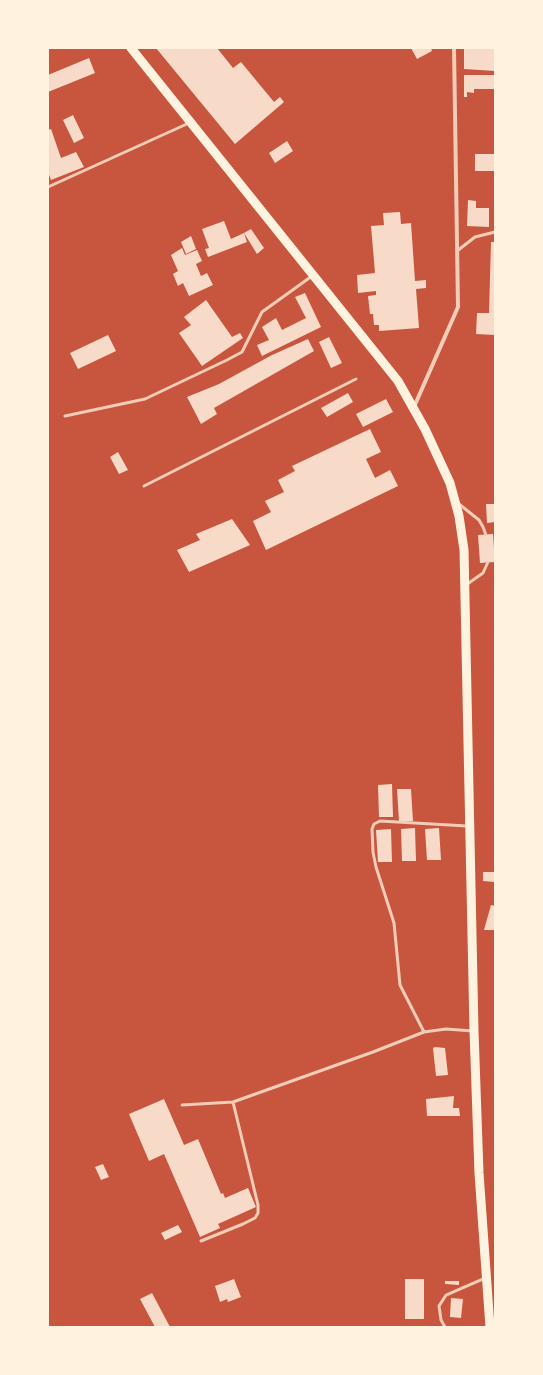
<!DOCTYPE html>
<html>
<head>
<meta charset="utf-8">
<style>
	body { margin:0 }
	#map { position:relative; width:543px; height:1375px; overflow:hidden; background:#c8553d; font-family:Poppins,sans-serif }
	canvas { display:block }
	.frame { position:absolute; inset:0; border:49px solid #fff3e0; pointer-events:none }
</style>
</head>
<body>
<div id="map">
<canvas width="543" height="1375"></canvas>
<div class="frame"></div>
</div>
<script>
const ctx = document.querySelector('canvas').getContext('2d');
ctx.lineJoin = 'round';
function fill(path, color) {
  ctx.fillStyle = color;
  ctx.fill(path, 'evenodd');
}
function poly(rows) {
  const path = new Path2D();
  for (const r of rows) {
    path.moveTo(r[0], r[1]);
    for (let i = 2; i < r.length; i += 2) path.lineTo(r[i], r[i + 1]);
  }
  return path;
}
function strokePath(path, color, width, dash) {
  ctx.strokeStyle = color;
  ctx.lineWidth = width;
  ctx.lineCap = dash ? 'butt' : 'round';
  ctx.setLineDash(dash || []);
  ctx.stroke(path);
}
const building = poly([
	[156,48,217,48,233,68,241,62,274,102,280,97,284,102,235,144],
	[411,48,431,48,432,51,417,59],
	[464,48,495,48,495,71,464,69],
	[89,58,95,73,48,92,48,75],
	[464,75,495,75,495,89,474,89,474,93,467,92,467,97,464,97],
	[73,115,84,138,74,143,63,120],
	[51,129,61,158,76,152,84,167,51,180,48,172,48,130],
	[287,141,293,151,275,163,269,153],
	[475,154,495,154,495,171,475,171],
	[468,200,476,201,476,208,489,208,489,227,467,226],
	[400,212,401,224,411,223,415,281,426,280,426,288,416,289,419,328,379,331,379,325,374,325,373,314,370,314,368,296,376,295,376,291,358,293,357,275,375,273,371,226,384,225,383,213],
	[224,221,231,239,244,233,247,242,208,257,205,249,209,248,202,229],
	[251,229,264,248,257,254,244,233],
	[191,236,196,249,186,254,181,242],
	[491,242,495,242,495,335,476,334,477,313,489,313],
	[182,248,185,255,197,250,202,261,196,264,201,276,207,273,213,285,189,296,183,283,178,286,173,274,178,271,171,255],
	[305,293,321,327,262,356,257,345,269,340,262,327,276,318,282,330,306,318,295,297],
	[206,300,232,337,240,333,243,338,202,366,179,333,191,325,184,317],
	[108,335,116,351,78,369,70,353],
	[329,337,342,363,331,368,319,342],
	[308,339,314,351,214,408,217,414,201,424,187,397,219,384,272,355],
	[348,393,353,402,327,417,321,408],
	[386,399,393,412,363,427,356,414],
	[370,429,381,452,366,459,375,478,390,470,398,486,266,550,253,521,271,512,265,501,284,492,278,480,295,471,292,466],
	[118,452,128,470,119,474,110,457],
	[486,504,495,504,495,522,487,523],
	[232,519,250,545,189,572,177,550,200,540,196,534],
	[493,534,495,562,480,563,478,535],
	[392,784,393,817,379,817,378,785],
	[397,789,411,789,413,821,399,821],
	[415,828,416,861,402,861,401,829],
	[439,828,441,860,427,860,425,829],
	[391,829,392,862,378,862,376,830],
	[483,872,495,872,495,882,483,881],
	[491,905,495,906,495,930,484,930],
	[435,1047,445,1048,448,1075,436,1076,433,1048],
	[454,1096,453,1108,459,1108,460,1116,427,1116,426,1099],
	[164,1099,184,1145,198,1139,221,1194,223,1193,225,1198,248,1188,256,1207,218,1224,220,1228,200,1237,164,1154,149,1161,129,1114],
	[103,1164,109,1177,101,1180,95,1167],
	[178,1225,182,1232,165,1240,161,1233],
	[234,1279,241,1297,228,1302,227,1299,220,1302,215,1286],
	[405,1279,424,1279,424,1319,405,1319],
	[445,1281,459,1281,459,1285,445,1284],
	[152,1293,170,1327,155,1327,140,1299],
	[451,1298,463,1299,461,1318,450,1317]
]);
const service = poly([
	[48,187,189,123],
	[457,251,475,237,495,232],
	[65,416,145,399,227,360,242,352,262,312,312,276],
	[144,486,356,379],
	[459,504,479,520,483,527,486,535],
	[466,585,483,573,488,562],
	[424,1032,400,985,394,923,376,867,373,852,372,829,374,824,380,821,467,826],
	[182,1105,233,1102],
	[201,1241,243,1224,255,1218,258,1213,258,1205,233,1102,373,1052,424,1032,446,1029,473,1031],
	[445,1327,441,1320,439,1306,446,1295,485,1278]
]);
const minor = poly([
	[414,407,458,307,454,48]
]);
const primary = poly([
	[131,48,398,381,425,429,450,483,459,516,464,550,474,1031,479,1173,490,1327]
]);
fill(building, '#f7dbc8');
strokePath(service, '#f1ccb7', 3);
strokePath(minor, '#f1ccb7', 4);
strokePath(primary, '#fff3e0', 9);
</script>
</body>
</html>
